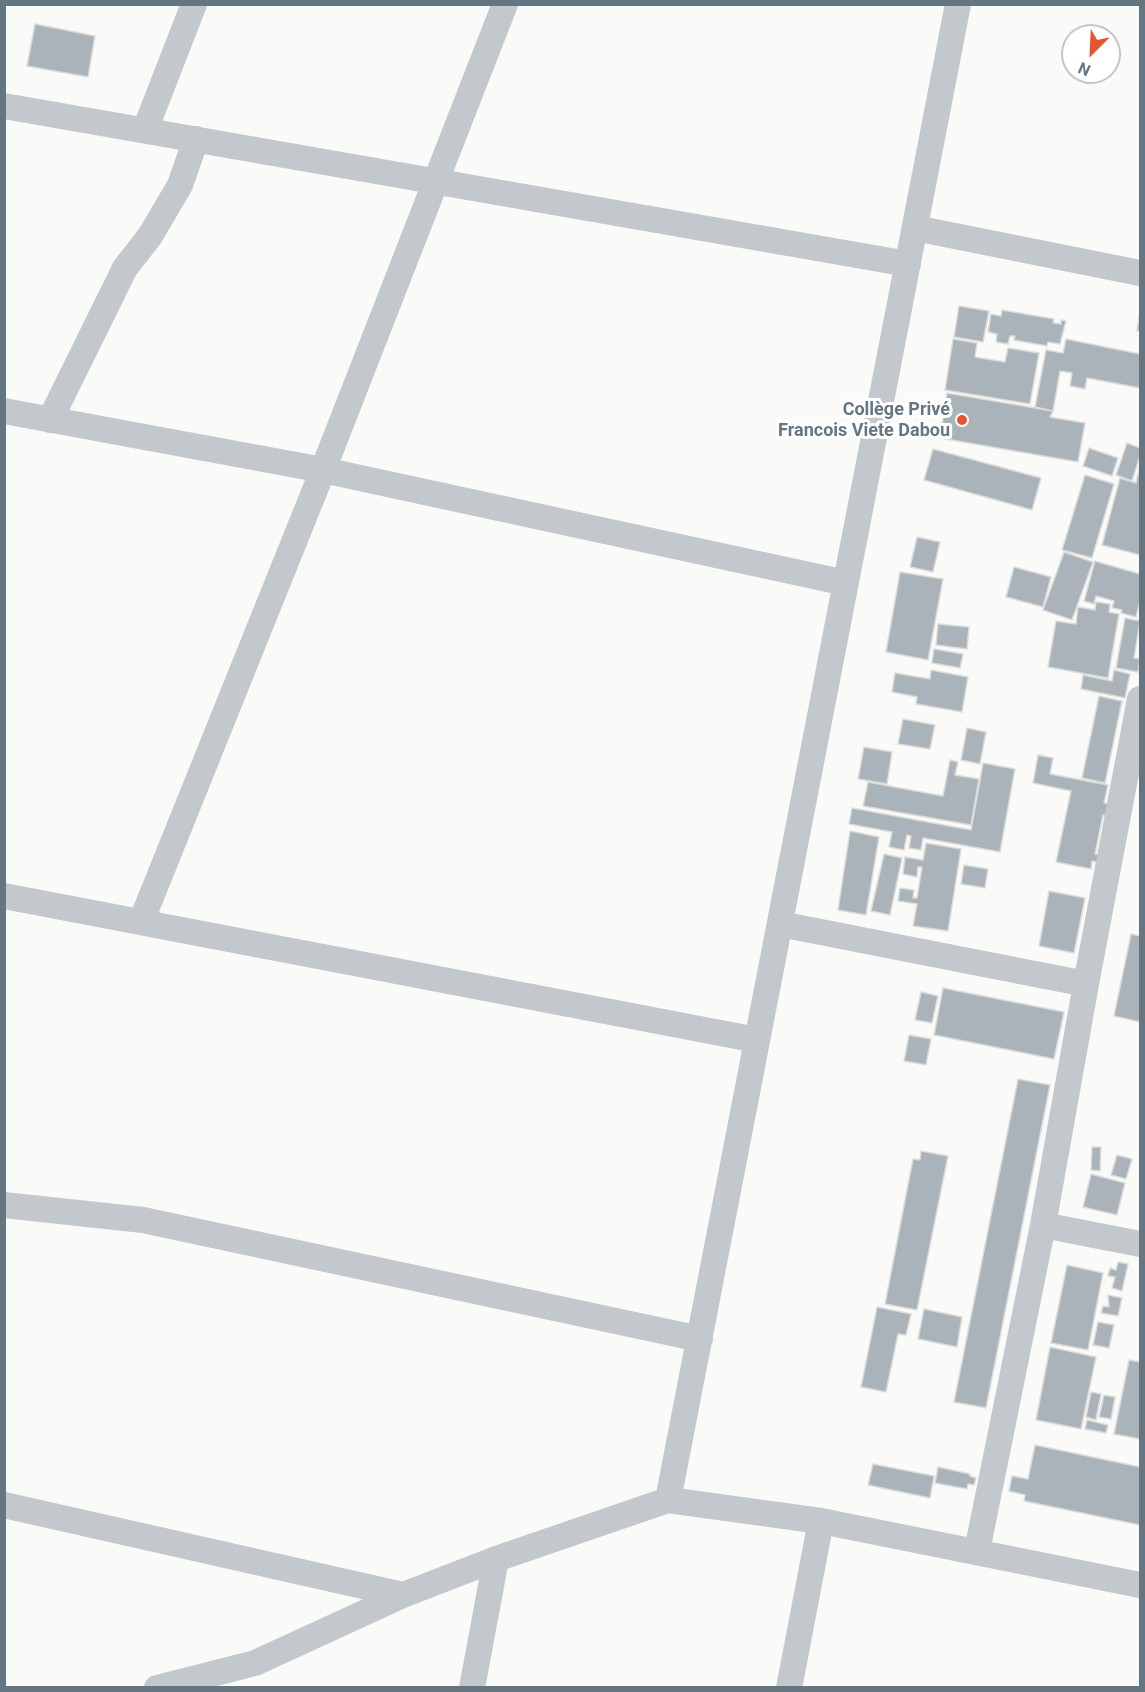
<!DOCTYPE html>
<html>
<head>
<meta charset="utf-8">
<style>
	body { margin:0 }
	#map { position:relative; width:1145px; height:1692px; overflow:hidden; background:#fafaf8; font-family:Roboto,sans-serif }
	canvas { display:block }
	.frame { position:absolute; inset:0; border:6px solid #657683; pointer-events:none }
	.north { position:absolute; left:1061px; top:24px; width:60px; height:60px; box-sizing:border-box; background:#fff; border:2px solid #c1c8cd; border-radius:50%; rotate:204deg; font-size:16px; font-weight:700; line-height:24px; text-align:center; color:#657683 }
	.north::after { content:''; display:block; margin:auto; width:21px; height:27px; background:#e4572e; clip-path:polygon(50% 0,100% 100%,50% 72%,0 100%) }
</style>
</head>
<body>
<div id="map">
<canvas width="1145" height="1692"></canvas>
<div class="frame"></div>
<div class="north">N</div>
</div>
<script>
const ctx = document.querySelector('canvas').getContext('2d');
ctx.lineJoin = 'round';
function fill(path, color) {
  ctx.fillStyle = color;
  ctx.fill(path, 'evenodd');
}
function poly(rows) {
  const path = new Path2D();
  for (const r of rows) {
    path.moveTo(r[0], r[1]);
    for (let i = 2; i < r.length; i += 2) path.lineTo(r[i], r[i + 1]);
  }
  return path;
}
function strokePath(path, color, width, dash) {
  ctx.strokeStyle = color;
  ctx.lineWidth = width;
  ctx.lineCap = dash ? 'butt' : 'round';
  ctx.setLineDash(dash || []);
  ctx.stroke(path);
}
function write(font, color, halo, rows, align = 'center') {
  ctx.font = font + ' Roboto,sans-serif';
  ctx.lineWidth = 6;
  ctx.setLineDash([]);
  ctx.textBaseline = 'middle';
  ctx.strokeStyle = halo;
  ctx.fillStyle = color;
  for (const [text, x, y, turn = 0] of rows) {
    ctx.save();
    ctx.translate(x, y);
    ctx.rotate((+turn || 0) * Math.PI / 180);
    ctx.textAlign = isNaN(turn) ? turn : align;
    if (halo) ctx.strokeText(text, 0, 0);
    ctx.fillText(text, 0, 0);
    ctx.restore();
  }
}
const building = poly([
	[35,24,95,36,88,77,27,66,35,24],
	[959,306,989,311,983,342,954,337,959,306],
	[1002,310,1054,319,1053,323,1061,324,1061,320,1066,321,1060,344,1048,342,1047,346,1014,340,1015,336,1010,336,1008,344,996,342,997,334,988,332,991,314,1001,316,1002,310],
	[1140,310,1140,331,1137,331,1140,310],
	[953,339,977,343,975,357,1005,362,1008,348,1039,353,1030,404,945,390,953,339],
	[1066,339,1140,354,1140,388,1087,378,1085,389,1070,386,1072,373,1060,371,1053,411,1035,407,1046,350,1063,353,1066,339],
	[947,393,1053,411,1050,417,1085,423,1078,462,940,438,947,393],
	[1127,443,1140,448,1140,456,1132,481,1116,475,1127,443],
	[1089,448,1118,458,1112,476,1083,466,1089,448],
	[933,449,1041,478,1032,510,924,480,933,449],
	[1140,465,1140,555,1102,545,1120,478,1136,483,1140,465],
	[1085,475,1114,484,1092,558,1062,550,1085,475],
	[917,537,940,542,933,572,910,567,917,537],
	[1064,552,1093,562,1072,620,1043,610,1064,552],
	[1095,561,1140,574,1140,601,1136,617,1121,613,1122,610,1112,608,1114,601,1096,596,1094,604,1084,601,1095,561],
	[1014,567,1051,577,1043,607,1006,597,1014,567],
	[900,572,943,579,928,660,886,652,900,572],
	[1096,602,1110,604,1109,612,1119,614,1108,678,1048,667,1056,621,1076,624,1078,607,1095,610,1096,602],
	[1125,618,1140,621,1134,658,1140,659,1138,672,1116,668,1125,618],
	[938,624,969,627,967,649,936,645,938,624],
	[934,649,963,654,960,668,932,663,934,649],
	[931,670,968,677,962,712,916,704,917,697,892,692,895,673,930,679,931,670],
	[1114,670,1130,674,1125,698,1081,689,1083,675,1112,681,1114,670],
	[1099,696,1122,701,1105,783,1082,778,1099,696],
	[903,719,935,725,930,749,898,744,903,719],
	[967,728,986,732,980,764,961,760,967,728],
	[864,747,892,752,887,784,858,779,864,747],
	[1038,755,1053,758,1050,774,1108,785,1104,803,1113,805,1111,817,1103,815,1095,854,1103,855,1101,863,1092,861,1091,869,1056,862,1071,791,1033,783,1038,755],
	[950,760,958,762,955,775,979,779,971,825,863,806,868,782,943,796,950,760],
	[983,763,1015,769,1000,852,923,838,921,850,909,848,911,836,907,835,904,850,889,847,892,832,849,824,852,808,971,830,983,763],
	[850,831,879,837,866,915,838,910,850,831],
	[926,843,961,849,948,931,913,926,917,904,898,901,900,888,914,890,913,898,917,898,922,867,918,867,917,877,903,874,905,857,923,860,926,843],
	[884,854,902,858,890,915,871,911,884,854],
	[964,865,988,869,985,888,961,884,964,865],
	[1049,891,1085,898,1074,953,1039,946,1049,891],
	[1131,934,1140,936,1140,1022,1114,1016,1131,934],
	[943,988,1064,1012,1054,1059,934,1035,943,988],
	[921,992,938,996,932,1023,915,1020,921,992],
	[909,1035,931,1039,926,1065,904,1061,909,1035],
	[1018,1079,1050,1085,986,1408,954,1402,1018,1079],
	[1092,1147,1101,1147,1100,1171,1091,1170,1092,1147],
	[921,1151,948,1156,917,1310,885,1304,913,1159,920,1160,921,1151],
	[1117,1155,1132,1159,1126,1179,1111,1175,1117,1155],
	[1091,1174,1125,1183,1117,1215,1083,1207,1091,1174],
	[1118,1262,1128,1264,1122,1291,1112,1288,1115,1277,1108,1276,1110,1268,1116,1270,1118,1262],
	[1067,1265,1103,1273,1088,1350,1051,1343,1067,1265],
	[1108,1295,1122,1298,1118,1316,1101,1313,1103,1306,1109,1307,1108,1295],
	[877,1307,911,1314,906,1335,898,1334,886,1392,861,1387,877,1307],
	[924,1309,962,1317,957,1347,918,1339,924,1309],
	[1098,1322,1114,1325,1109,1348,1093,1345,1098,1322],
	[1050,1347,1096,1357,1081,1429,1036,1420,1050,1347],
	[1129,1360,1140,1362,1140,1439,1114,1434,1129,1360],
	[1091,1392,1101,1394,1096,1420,1086,1417,1091,1392],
	[1104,1395,1115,1397,1111,1419,1099,1417,1104,1395],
	[1087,1420,1108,1425,1106,1433,1085,1429,1087,1420],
	[1035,1445,1140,1467,1140,1525,1024,1501,1025,1495,1009,1491,1012,1476,1028,1479,1035,1445],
	[873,1464,934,1476,930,1498,868,1485,873,1464],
	[938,1467,970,1474,970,1476,976,1478,974,1485,968,1484,967,1489,935,1483,938,1467]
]);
const street = poly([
	[4,106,908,264],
	[145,130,194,4],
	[915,228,1140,273],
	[4,411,323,470,846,583],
	[50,420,125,268,150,236,180,185,196,139],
	[4,896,757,1040],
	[141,922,323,470,505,4],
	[780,924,1086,984],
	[4,1205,143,1220,700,1339],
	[1043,1225,1140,1244],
	[668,1500,958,4],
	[4,1505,403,1595],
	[977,1551,1043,1225,1086,984,1140,699],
	[157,1688,255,1663,403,1595,496,1559,668,1500,821,1521,1140,1585],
	[472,1688,496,1559],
	[789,1688,821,1521]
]);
const markers = [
	[962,420,6,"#e4572e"]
];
const poiNames = [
	["Collège Privé",950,410],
	["Francois Viete Dabou",950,431]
];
fill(building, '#aab3b9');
strokePath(building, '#dcdcda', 1.5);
strokePath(street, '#c3c8cc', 26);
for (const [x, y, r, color] of markers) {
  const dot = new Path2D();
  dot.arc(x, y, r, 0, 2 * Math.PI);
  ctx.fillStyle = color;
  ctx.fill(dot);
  strokePath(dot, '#fff', 2);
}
write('bold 18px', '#657683', '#fff', poiNames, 'right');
</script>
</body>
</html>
